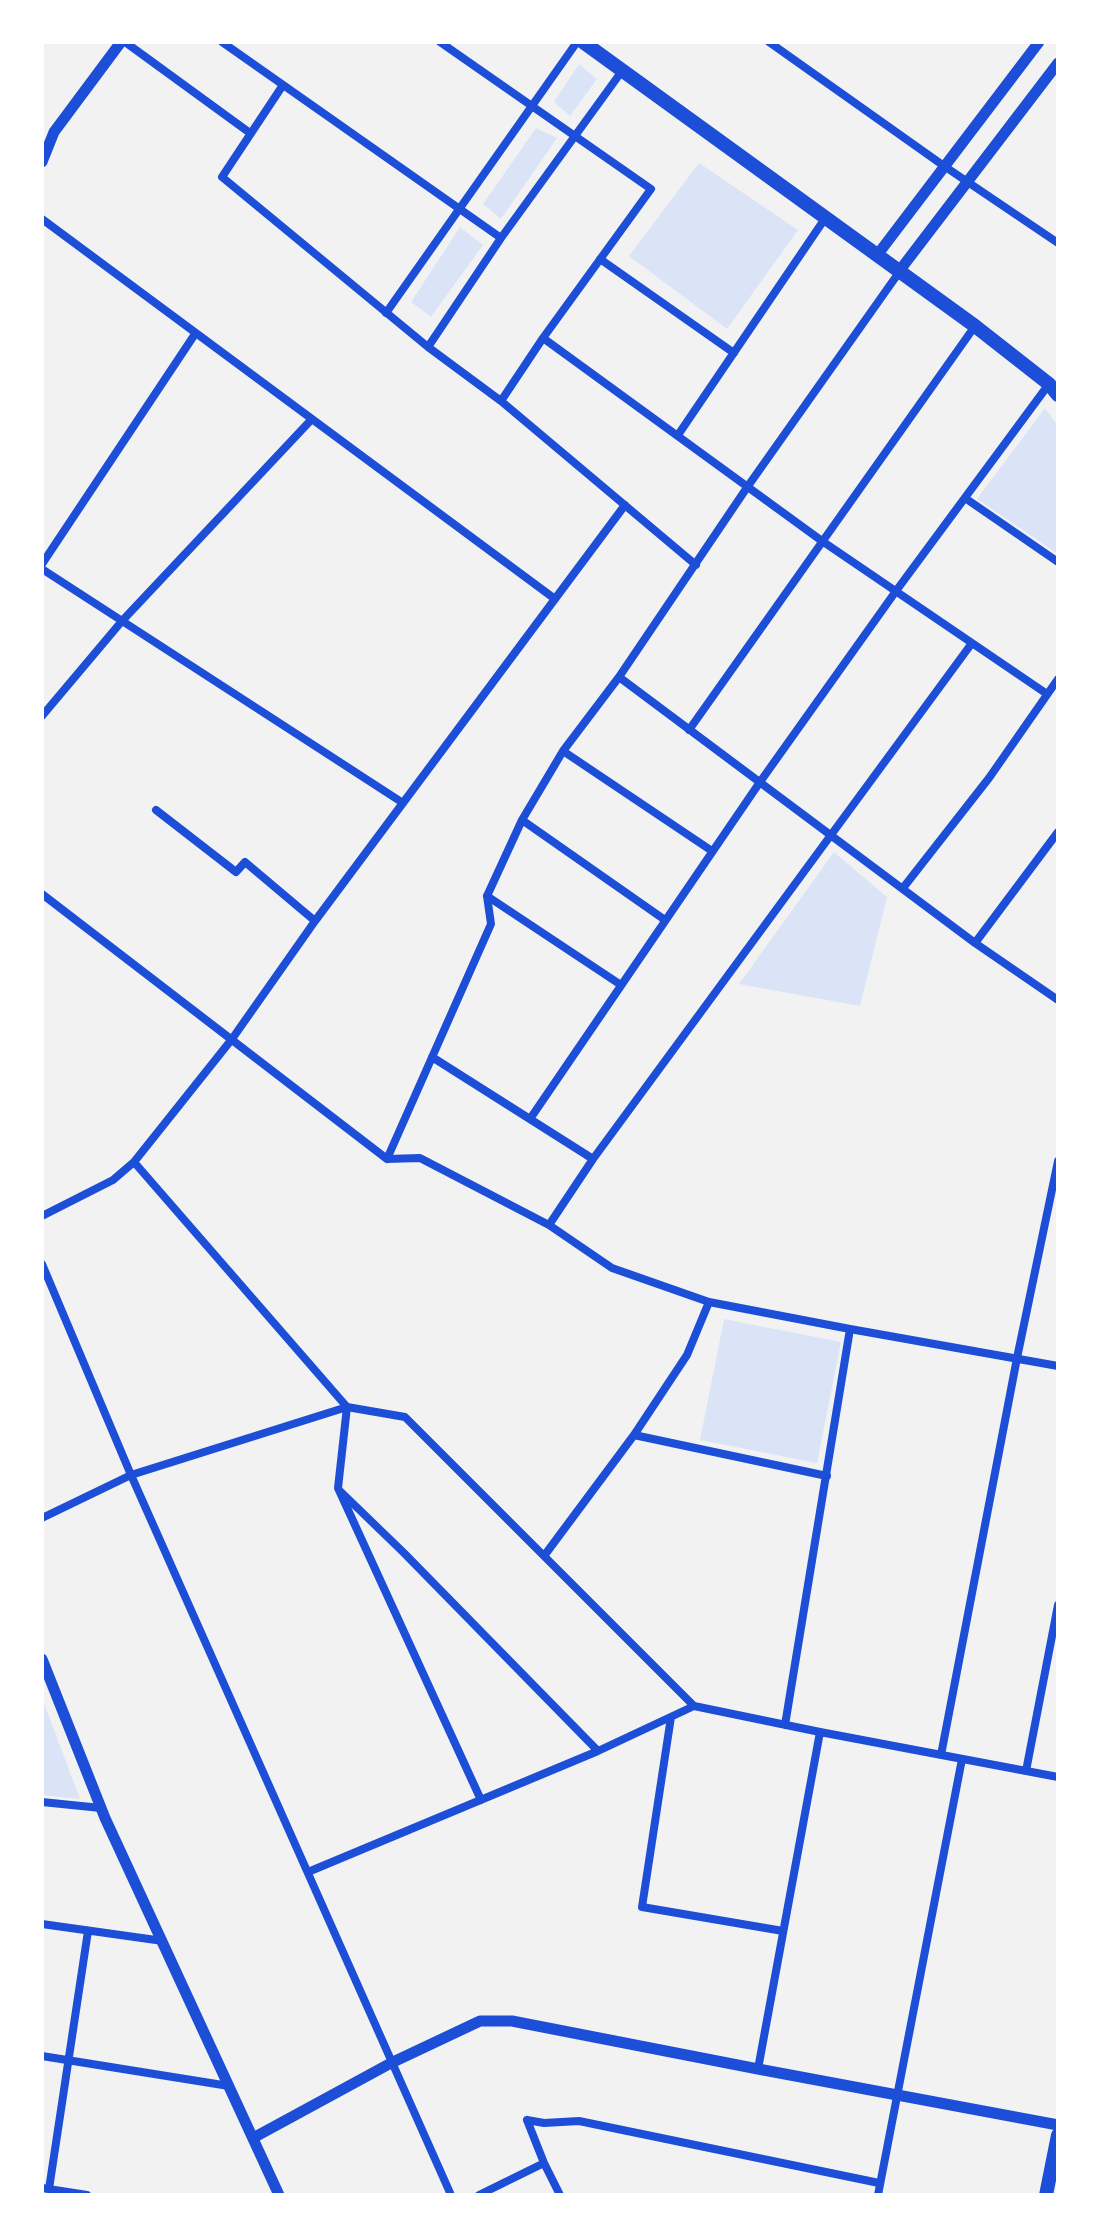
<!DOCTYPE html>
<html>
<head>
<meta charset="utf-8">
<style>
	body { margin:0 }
	#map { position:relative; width:1100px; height:2237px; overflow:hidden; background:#f2f2f2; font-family:"PT Sans",sans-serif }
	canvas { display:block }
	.frame { position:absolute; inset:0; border:44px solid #fff; pointer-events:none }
</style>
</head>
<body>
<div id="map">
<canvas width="1100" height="2237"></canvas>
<div class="frame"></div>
</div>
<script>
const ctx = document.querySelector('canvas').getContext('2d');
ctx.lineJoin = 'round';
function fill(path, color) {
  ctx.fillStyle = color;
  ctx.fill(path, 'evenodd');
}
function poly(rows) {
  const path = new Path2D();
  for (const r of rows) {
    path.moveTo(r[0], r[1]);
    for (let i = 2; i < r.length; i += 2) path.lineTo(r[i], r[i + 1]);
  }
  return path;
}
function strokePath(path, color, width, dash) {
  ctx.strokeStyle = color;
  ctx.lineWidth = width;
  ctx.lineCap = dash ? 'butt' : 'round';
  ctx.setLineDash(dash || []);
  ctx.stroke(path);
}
const green = poly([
	[579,64,597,79,570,116,554,102],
	[536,128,557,138,501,219,483,204],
	[699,163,798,230,727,329,629,256],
	[460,227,483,245,431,317,411,302],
	[1045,408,1058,426,1058,554,977,499],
	[834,852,887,897,860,1006,739,984],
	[724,1319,841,1342,817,1463,700,1440],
	[42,1698,80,1799,42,1795]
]);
const minor = poly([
	[125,42,250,133],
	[222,42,501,238],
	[440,42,651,189,543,338,501,401],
	[769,42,944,166,1058,243],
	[283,85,222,177,428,347,501,401,696,565],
	[42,219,555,599],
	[600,259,734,353],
	[386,313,577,42],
	[543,338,822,541,1047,694],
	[428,347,501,238,622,71],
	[678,435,826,217],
	[965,498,1058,562],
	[42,564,195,334],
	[42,569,403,803],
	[619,677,975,943,1058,1000],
	[42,716,122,621,311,420],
	[689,730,975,326],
	[563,751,712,851],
	[156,810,236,872,245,862,315,921],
	[522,820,665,920],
	[903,888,989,778,1058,679],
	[42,894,387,1159,420,1158,549,1225,612,1268,709,1302,850,1329,1058,1366],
	[487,896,522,820,563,751,619,677,748,486,900,271],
	[487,896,621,985],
	[975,943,1058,832],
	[432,1057,593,1159],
	[530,1119,760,782,896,591,1049,384],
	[387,1159,491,924,487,896],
	[134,1162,347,1407,338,1488,481,1800],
	[42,1216,113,1180,134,1162,232,1039,315,921,625,505],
	[549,1225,593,1159,972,643],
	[42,1264,131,1475,451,2195],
	[634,1435,827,1476],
	[341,1492,404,1553,598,1751],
	[42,1518,131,1475,347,1407,405,1417,694,1706,820,1732,1058,1777],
	[544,1556,634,1435,687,1355,709,1302],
	[671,1717,642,1907,783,1931],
	[785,1725,850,1329],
	[941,1755,1017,1358,1058,1161],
	[1026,1771,1058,1605],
	[42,1802,101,1808],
	[308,1872,598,1751,694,1706],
	[42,1924,163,1941],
	[42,2056,229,2086],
	[758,2069,820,1732],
	[527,2120,544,2123,579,2121,879,2183],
	[527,2120,544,2163,560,2195],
	[42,2188,87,2195],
	[49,2189,88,1931],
	[479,2195,544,2163],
	[878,2195,962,1759]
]);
const tertiary = poly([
	[42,162,54,132,121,42],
	[878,254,1039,42],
	[900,270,1058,63],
	[42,1659,105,1818,279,2195],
	[253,2138,391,2063,480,2021,512,2021,758,2069,1058,2125]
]);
const secondary = poly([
	[583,42,975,326,1049,384,1058,395],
	[1046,2195,1058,2135]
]);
fill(green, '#dbe4f7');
strokePath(minor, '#1d4ed8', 8);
strokePath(tertiary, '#1d4ed8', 11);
strokePath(secondary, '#1d4ed8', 14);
</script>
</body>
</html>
